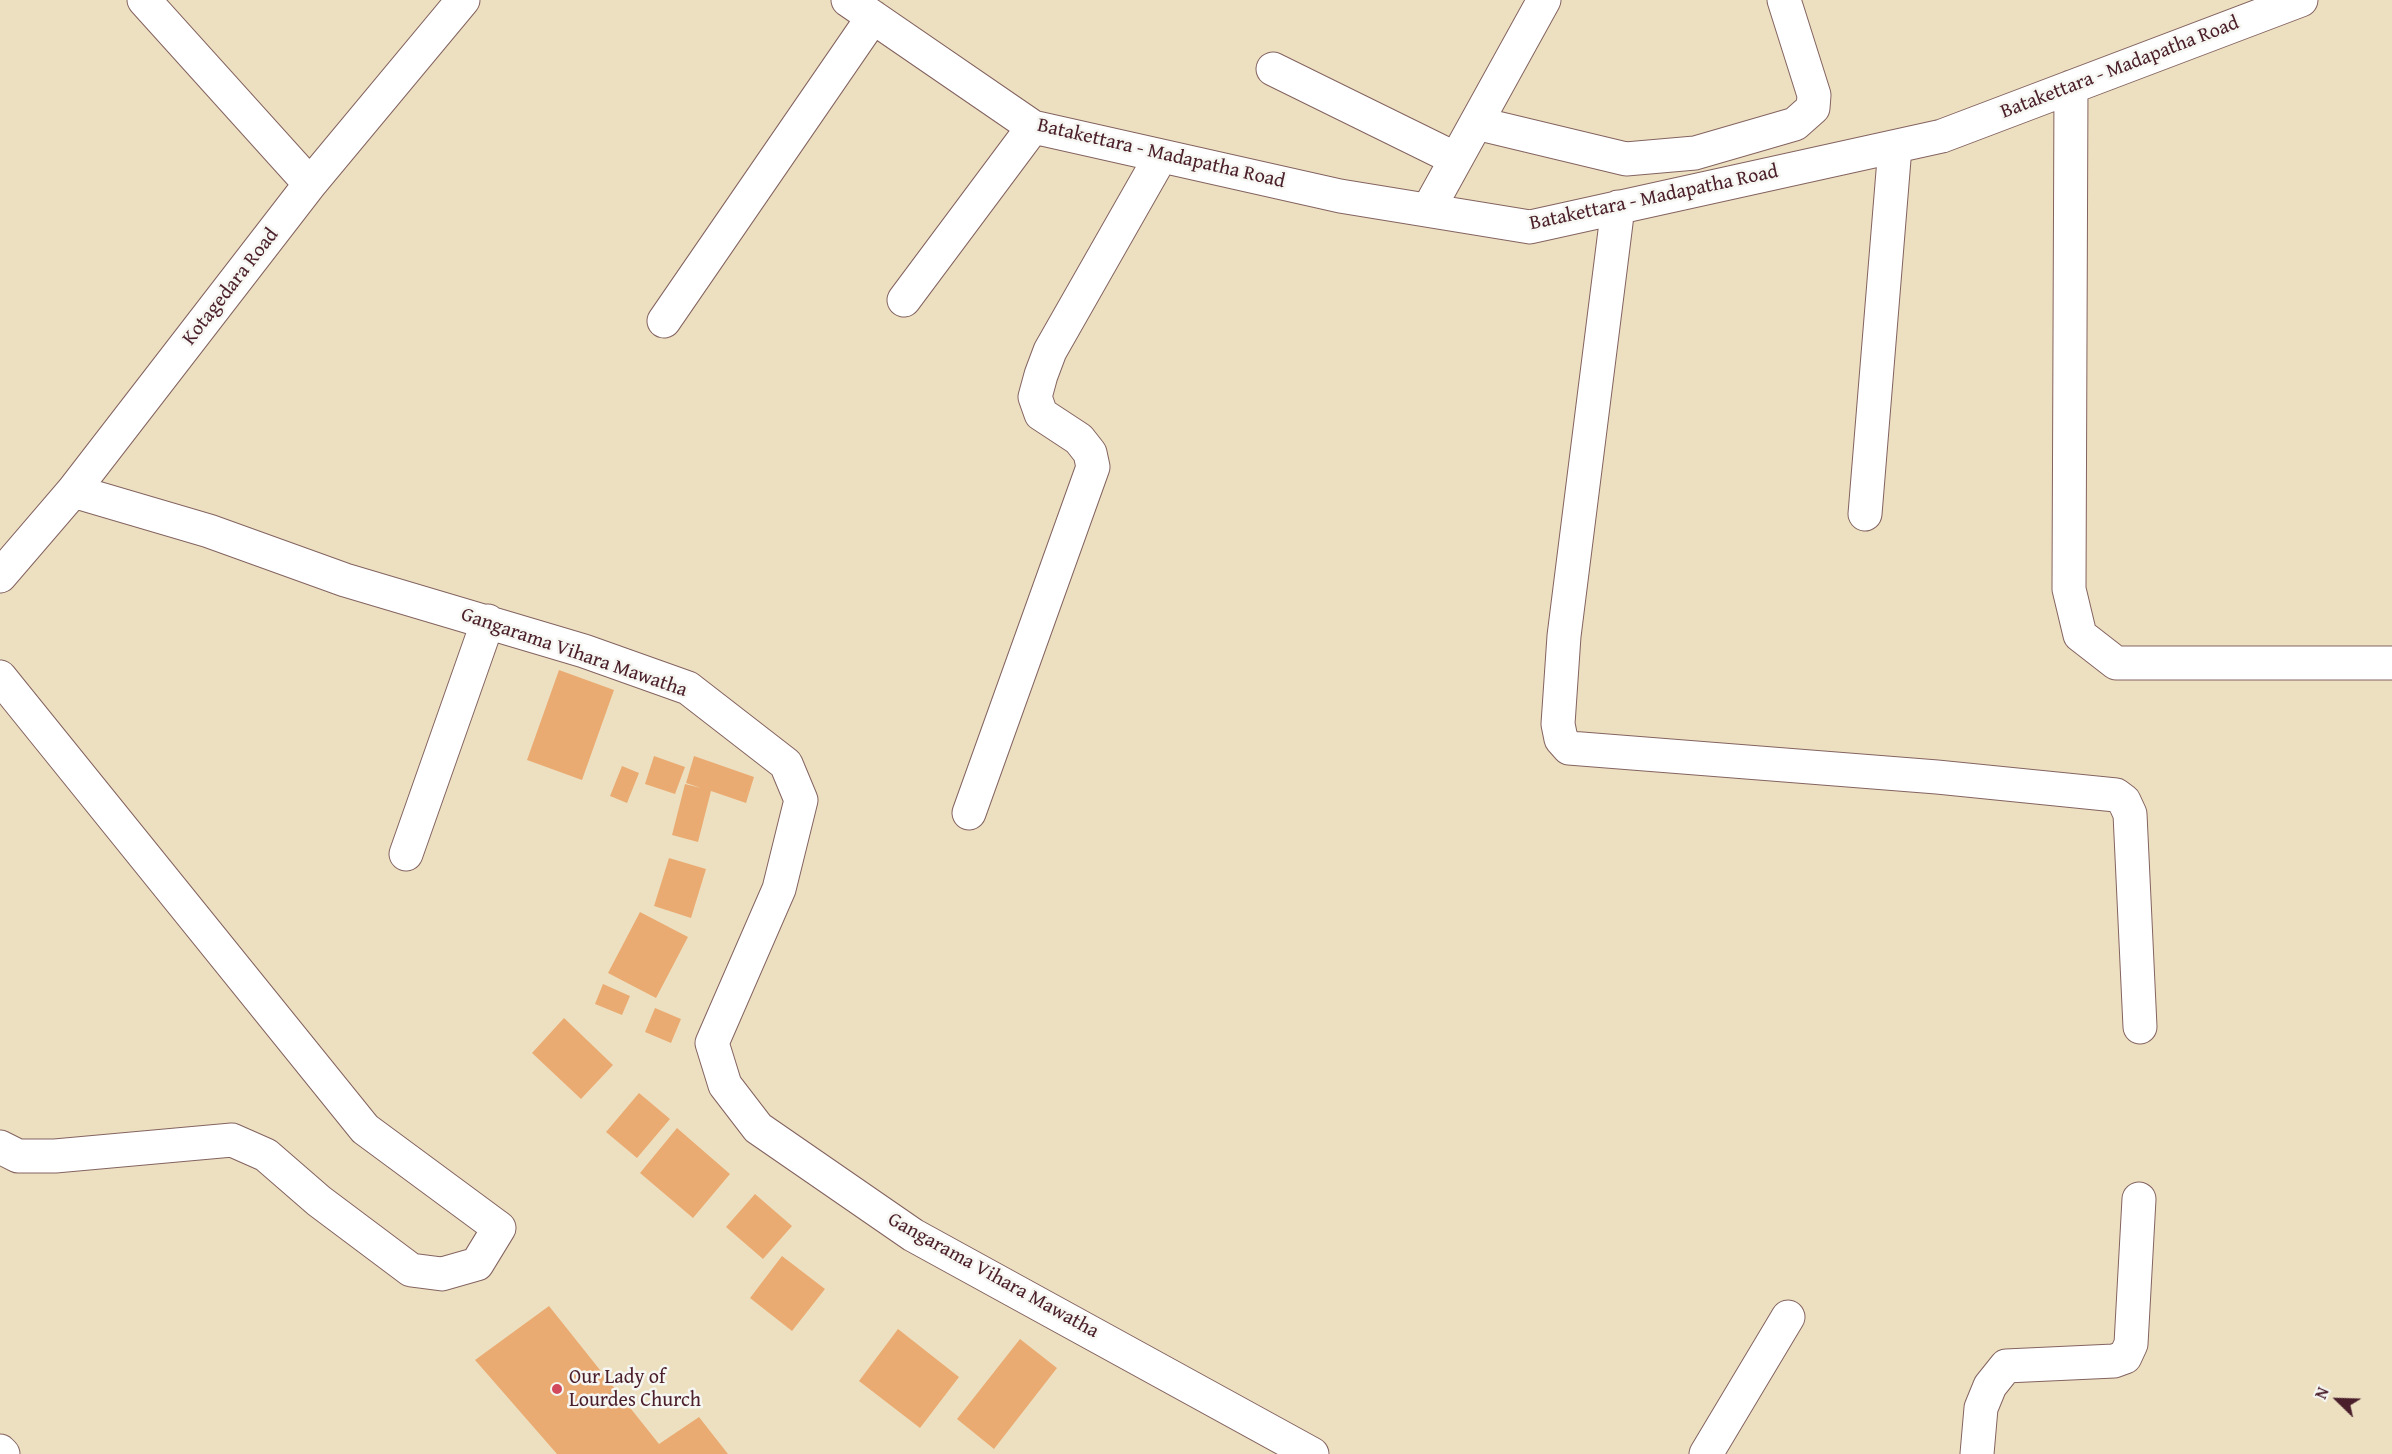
<!DOCTYPE html>
<html>
<head>
<meta charset="utf-8">
<style>
	body { margin:0 }
	#map { position:relative; width:2392px; height:1454px; overflow:hidden; background:#ede0c1; font-family:"Gentium Book Plus",serif }
	canvas { display:block }
	.north { position:absolute; left:2308px; top:1370px; width:60px; height:60px; -webkit-text-stroke:4px #f6f6f2; paint-order:stroke; rotate:293deg; font-size:16px; font-weight:700; line-height:24px; text-align:center; color:#4a1f2b }
	.north::after { content:''; display:block; margin:auto; width:21px; height:27px; background:#4a1f2b; clip-path:polygon(50% 0,100% 100%,50% 72%,0 100%) }
</style>
</head>
<body>
<div id="map">
<canvas width="2392" height="1454"></canvas>
<div class="north">N</div>
</div>
<script>
const ctx = document.querySelector('canvas').getContext('2d');
ctx.lineJoin = 'round';
function fill(path, color) {
  ctx.fillStyle = color;
  ctx.fill(path, 'evenodd');
}
function poly(rows) {
  const path = new Path2D();
  for (const r of rows) {
    path.moveTo(r[0], r[1]);
    for (let i = 2; i < r.length; i += 2) path.lineTo(r[i], r[i + 1]);
  }
  return path;
}
function strokePath(path, color, width, dash) {
  ctx.strokeStyle = color;
  ctx.lineWidth = width;
  ctx.lineCap = dash ? 'butt' : 'round';
  ctx.setLineDash(dash || []);
  ctx.stroke(path);
}
function write(font, color, halo, rows, align = 'center') {
  ctx.font = font + ' "Gentium Book Plus",serif';
  ctx.lineWidth = 5;
  ctx.setLineDash([]);
  ctx.textBaseline = 'middle';
  ctx.strokeStyle = halo;
  ctx.fillStyle = color;
  for (const [text, x, y, turn = 0] of rows) {
    ctx.save();
    ctx.translate(x, y);
    ctx.rotate((+turn || 0) * Math.PI / 180);
    ctx.textAlign = isNaN(turn) ? turn : align;
    if (halo) ctx.strokeText(text, 0, 0);
    ctx.fillText(text, 0, 0);
    ctx.restore();
  }
}
const building = poly([
	[559,670,614,690,582,780,527,760],
	[654,756,685,767,675,794,645,784],
	[694,756,754,777,746,803,711,791,698,842,672,835,685,784,701,788,686,783],
	[622,766,639,773,627,803,610,796],
	[669,858,706,869,691,918,654,906],
	[640,912,688,937,656,998,608,973],
	[603,984,630,996,622,1015,595,1004],
	[655,1008,681,1019,671,1043,645,1032],
	[564,1018,613,1065,581,1099,532,1053],
	[639,1093,670,1119,637,1158,606,1132],
	[677,1128,730,1174,693,1218,640,1173],
	[755,1194,792,1226,763,1259,726,1227],
	[782,1256,825,1289,792,1331,750,1298],
	[549,1306,659,1444,699,1417,728,1454,557,1454,475,1360],
	[898,1329,959,1377,920,1428,859,1381],
	[1020,1339,1057,1368,994,1449,957,1419]
]);
const minor = poly([
	[144,0,310,184],
	[848,0,1033,127,1340,196,1530,227,1942,136,2301,0],
	[1273,69,1456,159],
	[2071,87,2069,589,2080,635,2116,663,2392,663],
	[1476,123,1626,159,1695,153,1795,124,1813,108,1814,95,1784,0],
	[1618,207,1564,636,1558,724,1561,739,1569,748,1937,777,2116,795,2124,801,2130,814,2140,1027],
	[1428,210,1544,0],
	[904,300,1033,127],
	[664,321,873,17],
	[73,491,209,531,345,580,584,651,688,688,786,764,801,800,779,889,712,1043,725,1085,758,1128,913,1235,1312,1454],
	[1865,514,1895,147],
	[0,576,73,491,310,184,463,0],
	[0,677,365,1129,499,1228,477,1264,442,1274,411,1270,319,1201,266,1155,232,1140,55,1156,18,1156,0,1147],
	[969,813,1093,467,1090,453,1079,439,1041,414,1035,397,1041,375,1050,351,1161,156],
	[406,854,488,621],
	[0,1451,3,1454],
	[1706,1454,1788,1317],
	[1977,1454,1981,1408,1990,1386,2006,1366,2114,1361,2125,1357,2131,1344,2139,1199]
]);
const markers = [
	[557,1389,6,"#d1495b"]
];
const streetNames = [
	["Batakettara - Madapatha Road",2120,68,-21],
	["Batakettara - Madapatha Road",1161,154,13],
	["Batakettara - Madapatha Road",1654,198,-12],
	["Kotagedara Road",231,287,-52],
	["Gangarama Vihara Mawatha",574,653,19],
	["Gangarama Vihara Mawatha",993,1276,29]
];
const poiNames = [
	["Our Lady of",569,1378],
	["Lourdes Church",569,1401]
];
fill(building, '#eaab72');
strokePath(minor, '#836360', 35);
strokePath(minor, '#fff', 33);
for (const [x, y, r, color] of markers) {
  const dot = new Path2D();
  dot.arc(x, y, r, 0, 2 * Math.PI);
  ctx.fillStyle = color;
  ctx.fill(dot);
  strokePath(dot, '#f6f6f2', 2);
}
write('20px', '#4a1f2b', '#f6f6f2', streetNames);
write('20px', '#4a1f2b', '#f6f6f2', poiNames, 'left');
</script>
</body>
</html>
